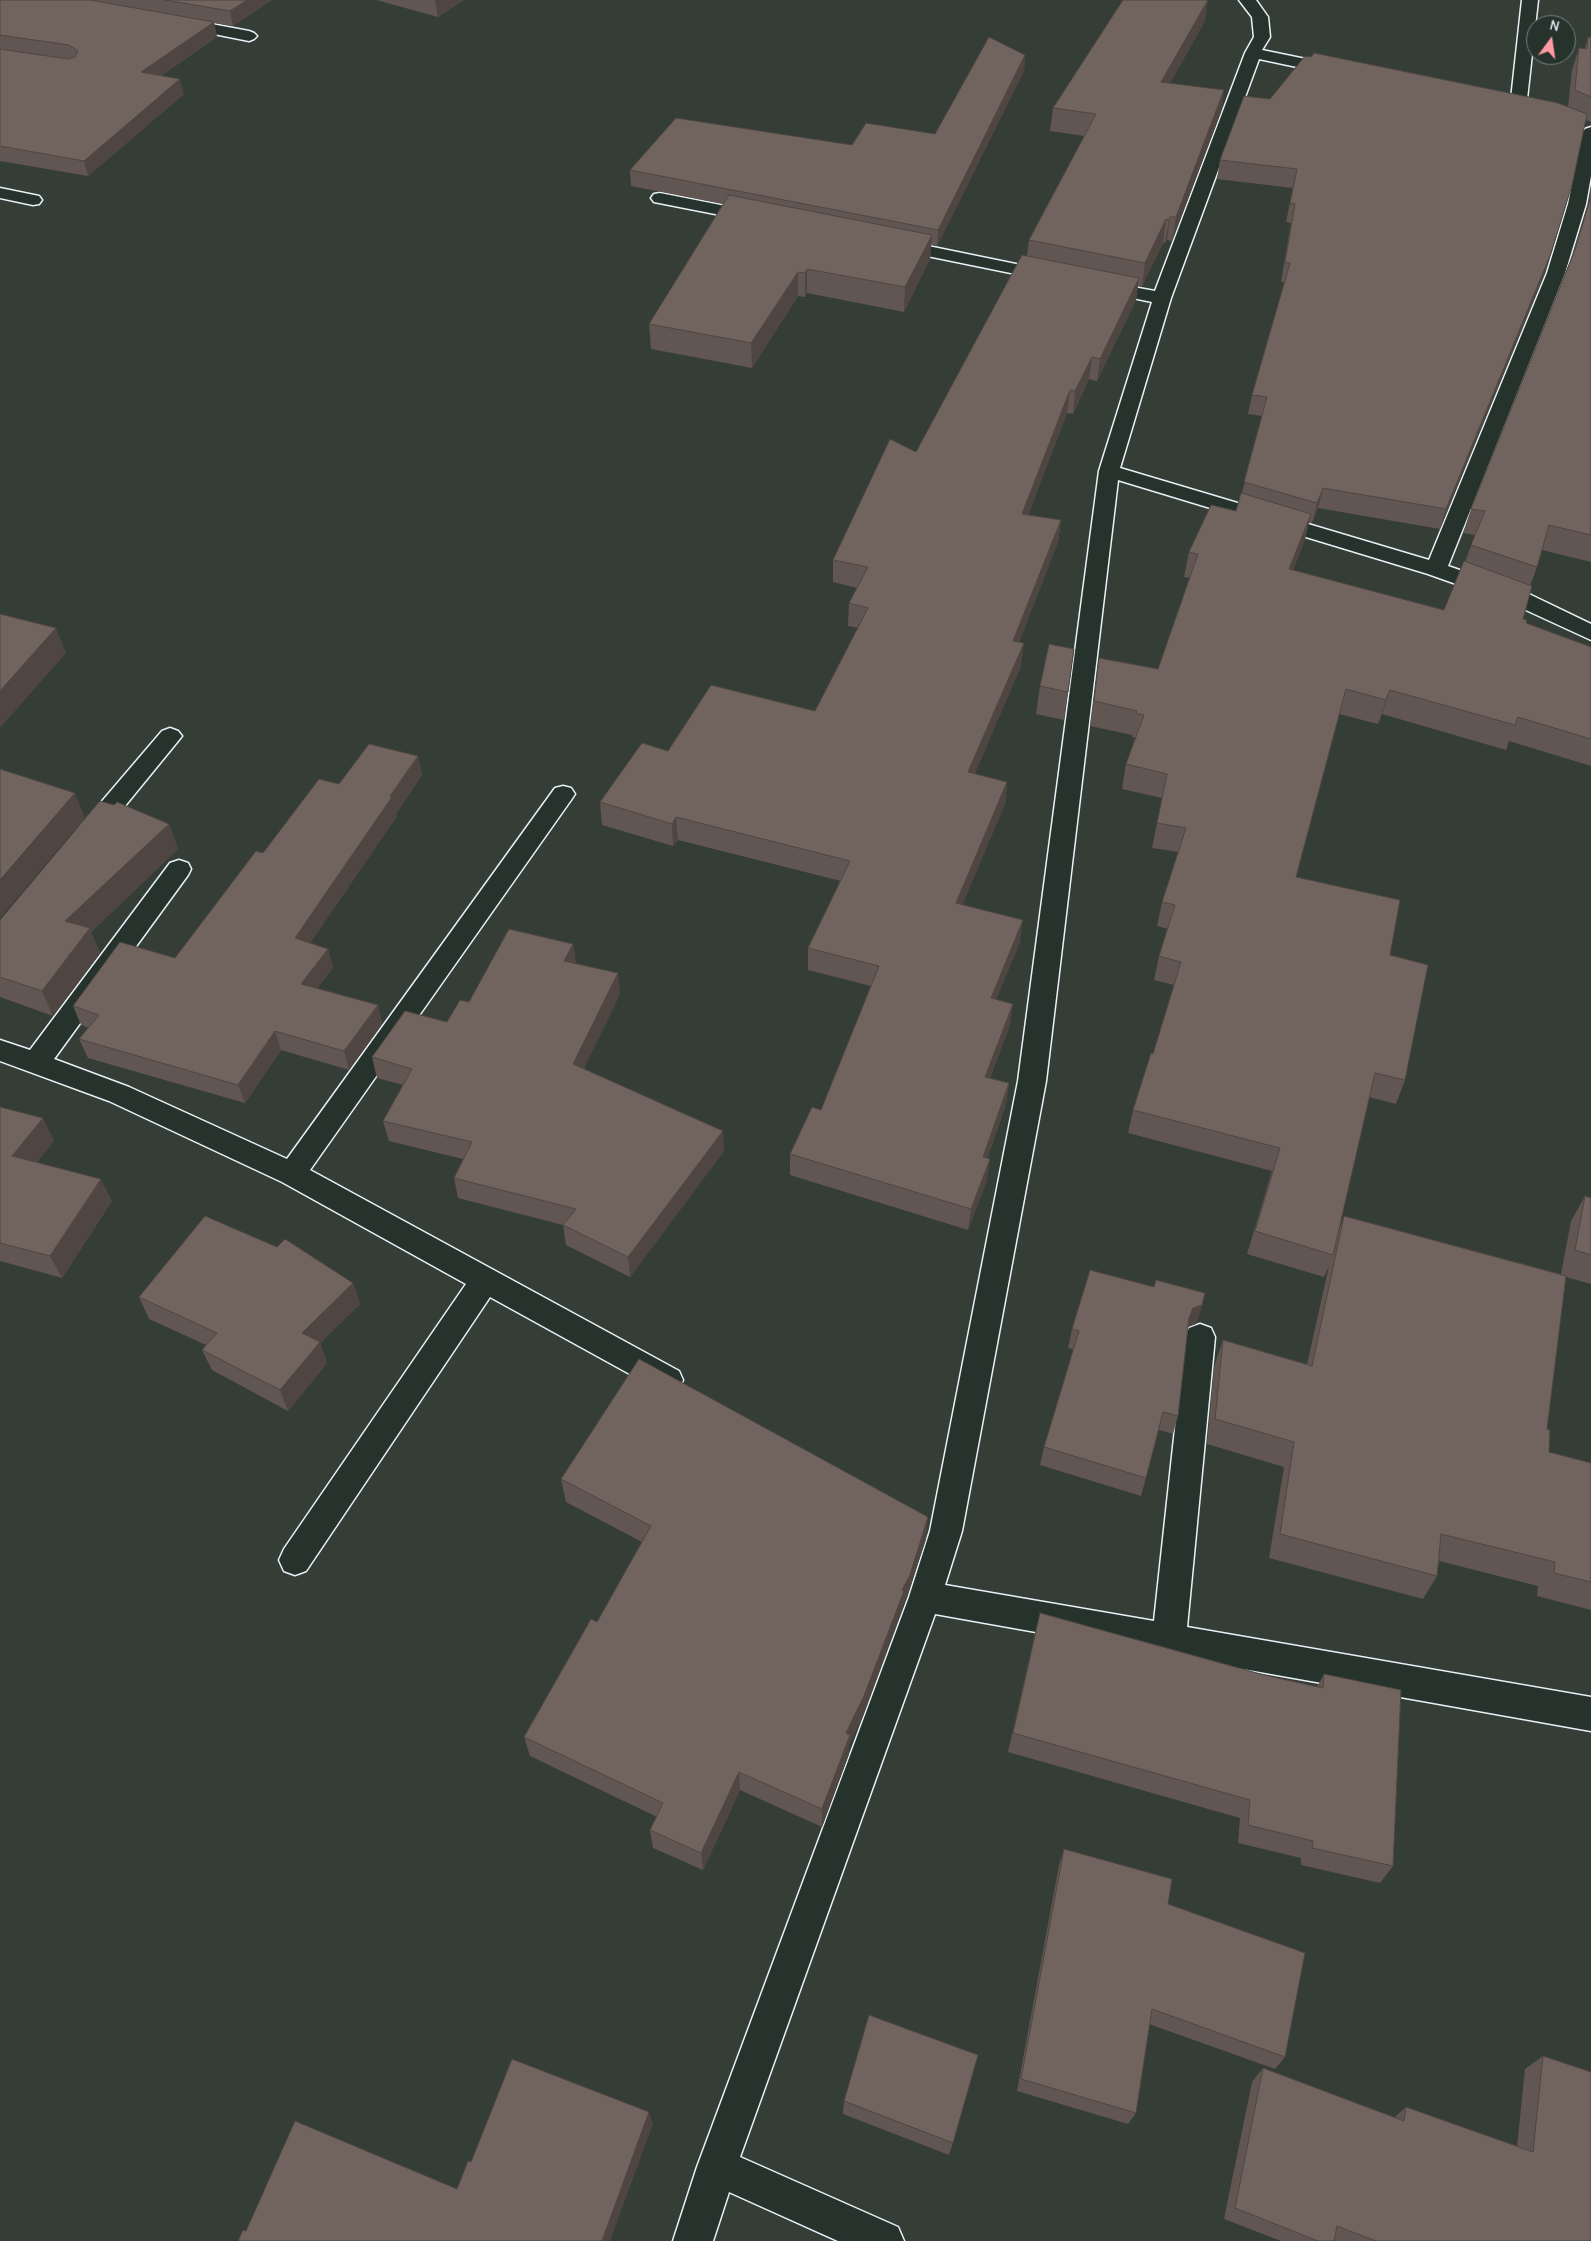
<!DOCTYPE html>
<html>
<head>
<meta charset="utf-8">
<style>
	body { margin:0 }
	#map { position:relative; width:1591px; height:2241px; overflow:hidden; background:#353d37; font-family:"Comic Neue",sans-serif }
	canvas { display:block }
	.north { position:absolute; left:1526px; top:15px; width:50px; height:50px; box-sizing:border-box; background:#26332d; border:1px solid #747f7e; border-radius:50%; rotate:14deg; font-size:14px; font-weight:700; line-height:20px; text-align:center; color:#e8f1f8 }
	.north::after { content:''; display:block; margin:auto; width:18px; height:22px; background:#ff9aa2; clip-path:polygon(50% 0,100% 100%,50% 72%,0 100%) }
</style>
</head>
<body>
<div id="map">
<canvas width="1591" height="2241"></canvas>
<div class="north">N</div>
</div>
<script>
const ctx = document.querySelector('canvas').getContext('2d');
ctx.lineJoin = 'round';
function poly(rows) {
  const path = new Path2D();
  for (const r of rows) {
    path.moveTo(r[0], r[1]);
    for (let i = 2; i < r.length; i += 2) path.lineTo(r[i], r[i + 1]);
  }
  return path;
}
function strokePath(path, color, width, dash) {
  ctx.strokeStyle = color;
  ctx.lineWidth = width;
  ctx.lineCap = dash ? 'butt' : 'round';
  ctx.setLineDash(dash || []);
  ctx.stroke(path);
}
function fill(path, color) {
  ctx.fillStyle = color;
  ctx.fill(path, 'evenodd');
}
const street = poly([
	[1239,0,1256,0,1268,17,1270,37,1262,50,1335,65,1341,67,1343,70,1341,73,1335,75,1259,59,1171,298,1120,468,1429,560,1547,273,1568,204,1583,132,1585,129,1591,127,1591,176,1586,204,1565,273,1448,566,1531,595,1591,624,1591,640,1515,605,1428,574,1118,480,1046,1081,962,1531,945,1585,1154,1621,1185,1337,1189,1328,1200,1324,1211,1328,1215,1337,1187,1627,1591,1697,1591,1731,935,1614,740,2157,898,2227,904,2241,838,2241,729,2192,713,2241,673,2241,697,2167,909,1597,930,1531,1018,1081,1099,471,1152,302,1094,290,1091,286,1094,282,1100,281,1155,291,1245,53,1254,37,1252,17,1239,0],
	[1522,0,1538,0,1526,108,1524,111,1518,113,1512,111,1510,108,1522,0],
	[179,18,249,31,254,33,257,36,254,39,249,41,174,26,171,23,174,20,179,18],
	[0,188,39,196,42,200,39,204,33,205,0,198,0,188],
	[660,193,756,212,762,213,765,217,762,221,756,222,654,202,651,198,654,194,660,193],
	[894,239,1050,271,1056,272,1059,276,1056,280,1050,281,888,248,885,244,888,240,894,239],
	[170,728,178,731,182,736,178,741,98,839,89,841,80,839,77,833,80,827,162,731,170,728],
	[563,786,571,788,575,794,571,800,310,1170,679,1371,683,1380,679,1389,668,1393,657,1389,490,1297,306,1571,295,1575,284,1571,279,1560,284,1549,466,1284,282,1182,109,1101,0,1061,0,1040,30,1050,170,863,179,860,188,863,191,869,188,875,54,1059,129,1087,287,1159,555,788,563,786]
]);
const wall = poly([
	[0,0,272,0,233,26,214,23,217,37,162,75,184,94,88,176,0,161],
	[376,0,464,0,438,17],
	[1205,21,1170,83,1221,112,1172,241,1167,240,1165,243,1163,243,1142,286,1138,286,1136,300,1097,381,1089,379,1073,414,1067,413,1028,515,1061,520,1058,542,1019,642,1021,666,974,774,1007,782,1005,804,962,904,1020,942,996,999,1010,1025,990,1078,1009,1083,1006,1104,987,1159,987,1180,968,1230,790,1175,790,1154,821,1110,871,986,808,970,808,948,841,881,678,840,673,846,602,825,600,802,668,751,815,711,858,628,848,626,849,603,857,588,833,582,833,560,916,452,1027,256,1029,240,1085,136,1050,131,1053,108],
	[1588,37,1591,37,1591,122,1586,120,1545,272,1440,529,1318,508,1312,523,1309,522,1305,539,1293,570,1444,610,1465,562,1475,535,1463,533,1471,509,1572,256,1588,205,1591,187,1591,562,1542,550,1537,567,1530,586,1523,619,1526,623,1591,647,1591,766,1509,741,1506,750,1382,714,1378,724,1339,714,1296,877,1390,955,1405,1080,1396,1104,1369,1097,1338,1232,1344,1216,1561,1274,1571,1221,1585,1196,1591,1198,1591,1284,1566,1277,1547,1429,1549,1452,1591,1463,1591,1610,1537,1596,1538,1586,1439,1561,1437,1576,1423,1599,1269,1558,1284,1467,1207,1444,1214,1367,1223,1340,1307,1364,1329,1266,1324,1277,1247,1254,1272,1171,1128,1133,1133,1110,1153,1054,1174,985,1154,980,1159,956,1168,929,1157,926,1162,902,1179,852,1152,848,1162,798,1122,789,1126,764,1136,738,1132,737,1132,735,1090,726,1099,658,1158,669,1190,578,1184,577,1189,552,1236,511,1242,493,1262,416,1248,414,1252,395,1285,282,1281,282,1291,223,1286,222,1293,188,1217,179,1220,160,1270,99,1568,107,1572,70,1579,48,1585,48],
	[1025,55,1024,71,937,246,931,245,930,259,904,312,807,293,805,297,798,296,752,368,651,349,649,324,723,204,631,186,630,170,852,145,935,134],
	[1074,649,1064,720,1036,714,1040,686],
	[418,756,422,775,396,814,397,816,310,943,328,949,333,968,317,988,378,1005,382,1024,349,1070,281,1050,245,1103,88,1058,79,1039,89,1028,81,1025,73,1006,175,958,339,784],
	[169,824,178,849,91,932,100,953,53,1016,0,997,0,920],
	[573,944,576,964,620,994,584,1068,724,1151,630,1277,566,1245,563,1225,458,1198,454,1178,463,1159,389,1141,383,1121,403,1085,377,1078,372,1057,447,1022,469,1002],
	[0,1107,54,1141,37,1162,112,1201,62,1278,0,1261],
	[353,1283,360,1304,320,1343,327,1363,288,1411,212,1370,202,1350,206,1345,149,1319,139,1297],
	[1154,1287,1202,1305,1196,1324,1188,1327,1178,1416,1173,1434,1159,1430,1141,1496,1040,1465,1044,1447,1073,1349,1068,1348,1072,1329],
	[561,1479,926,1539,907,1596,902,1607,901,1612,863,1716,849,1744,849,1754,822,1827,740,1790,703,1870,653,1848,650,1830,657,1817,530,1756,524,1737,597,1622,642,1542,566,1502],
	[1035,1634,1264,1675,1317,1687,1324,1674,1393,1866,1380,1883,1301,1865,1301,1858,1238,1843,1240,1818,1008,1752],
	[1064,1849,1168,1904,1285,2057,1275,2069,1149,2024,1136,2113,1128,2124,1017,2091,1059,1865],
	[1543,2056,1591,2241,1336,2241,1334,2240,1334,2241,1281,2241,1224,2219,1252,2082,1263,2068,1394,2118,1406,2107,1517,2147,1525,2069],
	[844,2101,953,2143,949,2155,843,2114]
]);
const shadedWall = poly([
	[247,0,272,0,233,26,230,11],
	[435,0,464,0,438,17],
	[1208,0,1205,21,1158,104,1161,82],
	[214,22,217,37,145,87,141,72],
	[1025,55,1024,71,937,246,938,230],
	[180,79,184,94,88,176,84,161],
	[1224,90,1221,112,1172,241,1176,217],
	[1170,217,1167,240,1165,243,1169,220],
	[1166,219,1163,243,1142,286,1145,263],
	[932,235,930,259,904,312,905,287],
	[1551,253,1545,272,1440,529,1446,509],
	[807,269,807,293,805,297,805,273],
	[798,272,798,296,752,368,751,343],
	[1139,278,1136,300,1097,381,1100,359],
	[1092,357,1089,379,1073,414,1075,391],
	[1070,390,1067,413,1020,537,1022,514],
	[1323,488,1318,508,1312,523,1317,503],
	[1311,514,1305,539,1284,594,1289,569],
	[1061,520,1058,542,1011,663,1013,641],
	[56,628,66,653,0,728,0,691],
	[1024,643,1021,666,966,795,968,772],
	[1390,690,1382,714,1378,724,1386,700],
	[418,756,422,775,396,814,397,816,301,957,295,938],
	[1007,782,1005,804,954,925,956,903],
	[75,793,85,818,0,918,0,880],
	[676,817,678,840,673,846,672,824],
	[169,824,178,849,91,932,100,953,53,1016,42,991,65,921],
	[1023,920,1020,942,988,1020,991,998],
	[573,944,576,965,564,961],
	[328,949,333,968,307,1002,301,984],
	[618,973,620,994,576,1084,573,1064],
	[1013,1004,1010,1025,982,1098,985,1077],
	[378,1005,382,1024,349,1070,344,1051],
	[275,1031,281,1050,245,1103,238,1085],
	[1009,1083,1006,1104,980,1178,983,1157],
	[43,1118,54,1141,24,1178,12,1156],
	[723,1131,724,1151,630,1277,628,1257],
	[990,1159,987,1180,968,1230,971,1209],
	[101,1179,112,1201,62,1278,50,1256],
	[353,1283,360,1304,320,1343,327,1363,288,1411,280,1390,302,1333],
	[1202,1305,1196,1324,1187,1327,1189,1318,1193,1308],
	[928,1517,926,1539,907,1596,902,1607,901,1612,863,1716,849,1744,849,1754,822,1827,822,1809,846,1733,902,1590],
	[739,1772,740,1790,703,1870,701,1853],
	[649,2112,653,2124,610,2241,602,2241]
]);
const building = poly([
	[0,0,90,0,214,22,141,72,180,79,84,161,0,146,0,49,68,59,75,57,78,51,69,45,0,35,0,0],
	[165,0,247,0,230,11,165,0],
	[1123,0,1208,0,1161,82,1224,90,1176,217,1170,217,1169,220,1166,219,1145,263,1029,240,1096,114,1053,108,1123,0],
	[989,37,1025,55,938,230,630,170,676,118,852,145,866,123,935,134,989,37],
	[1588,37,1591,37,1591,97,1575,90,1579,48,1587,49,1588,37],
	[1314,53,1558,103,1587,114,1572,185,1551,253,1446,509,1323,488,1317,503,1244,482,1267,397,1252,395,1290,263,1285,262,1295,204,1290,203,1297,169,1220,160,1244,96,1270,99,1305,56,1311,57,1314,53],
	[729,195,932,235,905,287,807,269,805,273,798,272,751,343,649,324,729,195],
	[1591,196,1591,535,1549,525,1537,567,1471,545,1485,511,1471,509,1575,250,1591,196],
	[1022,255,1139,278,1100,359,1092,357,1075,391,1070,390,1022,514,1061,520,1013,641,1024,643,968,772,1007,782,956,903,1023,920,991,998,1013,1004,985,1077,1009,1083,983,1157,990,1159,971,1209,790,1154,812,1107,821,1110,879,966,808,948,850,861,676,817,672,824,600,802,642,743,668,751,711,685,815,711,868,608,849,603,868,567,833,560,890,439,916,452,1022,255],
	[1241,493,1311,514,1289,569,1444,610,1464,561,1532,586,1523,619,1527,620,1526,623,1591,647,1591,739,1518,717,1515,725,1390,690,1386,700,1346,689,1296,877,1400,900,1390,955,1428,965,1405,1080,1375,1073,1333,1255,1255,1231,1280,1148,1133,1110,1151,1053,1153,1054,1181,962,1159,956,1175,905,1162,902,1186,828,1157,823,1167,774,1126,764,1144,715,1136,713,1137,711,1094,701,1099,658,1158,669,1198,554,1189,552,1211,505,1236,511,1241,493],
	[0,614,56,628,0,691,0,614],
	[1049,644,1074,649,1068,692,1040,686,1049,644],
	[369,744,418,756,390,796,392,797,295,938,328,949,301,984,378,1005,344,1051,275,1031,238,1085,79,1039,99,1015,73,1006,120,942,175,958,256,851,263,853,319,779,339,784,369,744],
	[0,769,75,793,0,880,0,769],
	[100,801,114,805,117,802,169,824,65,921,90,928,42,991,0,977,0,920,100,801],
	[509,929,573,944,564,961,618,973,573,1064,723,1131,628,1257,563,1225,576,1209,454,1178,472,1142,383,1121,412,1069,372,1057,405,1011,447,1022,460,1000,469,1002,509,929],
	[0,1107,43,1118,12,1156,101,1179,50,1256,0,1243,0,1107],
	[1585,1196,1591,1198,1591,1255,1575,1250,1585,1196],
	[205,1216,277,1247,285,1239,353,1283,302,1333,320,1342,280,1390,202,1350,217,1333,139,1297,205,1216],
	[1344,1216,1566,1276,1547,1429,1550,1430,1549,1452,1591,1463,1591,1582,1554,1573,1555,1562,1441,1534,1437,1576,1280,1534,1294,1442,1215,1419,1223,1340,1312,1366,1344,1216],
	[1090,1270,1154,1287,1156,1280,1205,1293,1202,1305,1193,1308,1189,1318,1178,1416,1163,1412,1146,1478,1044,1447,1079,1331,1072,1329,1090,1270],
	[639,1359,928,1517,910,1575,902,1590,904,1591,864,1696,846,1733,850,1735,822,1809,739,1772,701,1853,650,1830,663,1803,524,1737,591,1619,597,1622,651,1526,561,1479,639,1359],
	[1040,1613,1264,1675,1323,1688,1324,1674,1401,1690,1393,1866,1312,1848,1313,1841,1248,1825,1250,1800,1013,1733,1040,1613],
	[1064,1849,1172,1879,1168,1904,1305,1953,1285,2057,1152,2009,1136,2113,1021,2079,1064,1849],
	[869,2015,978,2055,953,2143,844,2101,869,2015],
	[1543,2056,1591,2072,1591,2241,1376,2241,1337,2226,1334,2241,1318,2241,1235,2208,1263,2068,1404,2121,1406,2107,1533,2152,1543,2056],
	[512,2059,649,2112,602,2241,238,2241,243,2230,246,2231,295,2121,457,2189,468,2161,471,2162,512,2059]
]);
strokePath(street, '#e8f1f8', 3);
fill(street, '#26332d');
fill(wall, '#615651');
fill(shadedWall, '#4f4642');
fill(building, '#71645e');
strokePath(building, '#4f4642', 1);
</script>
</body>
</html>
